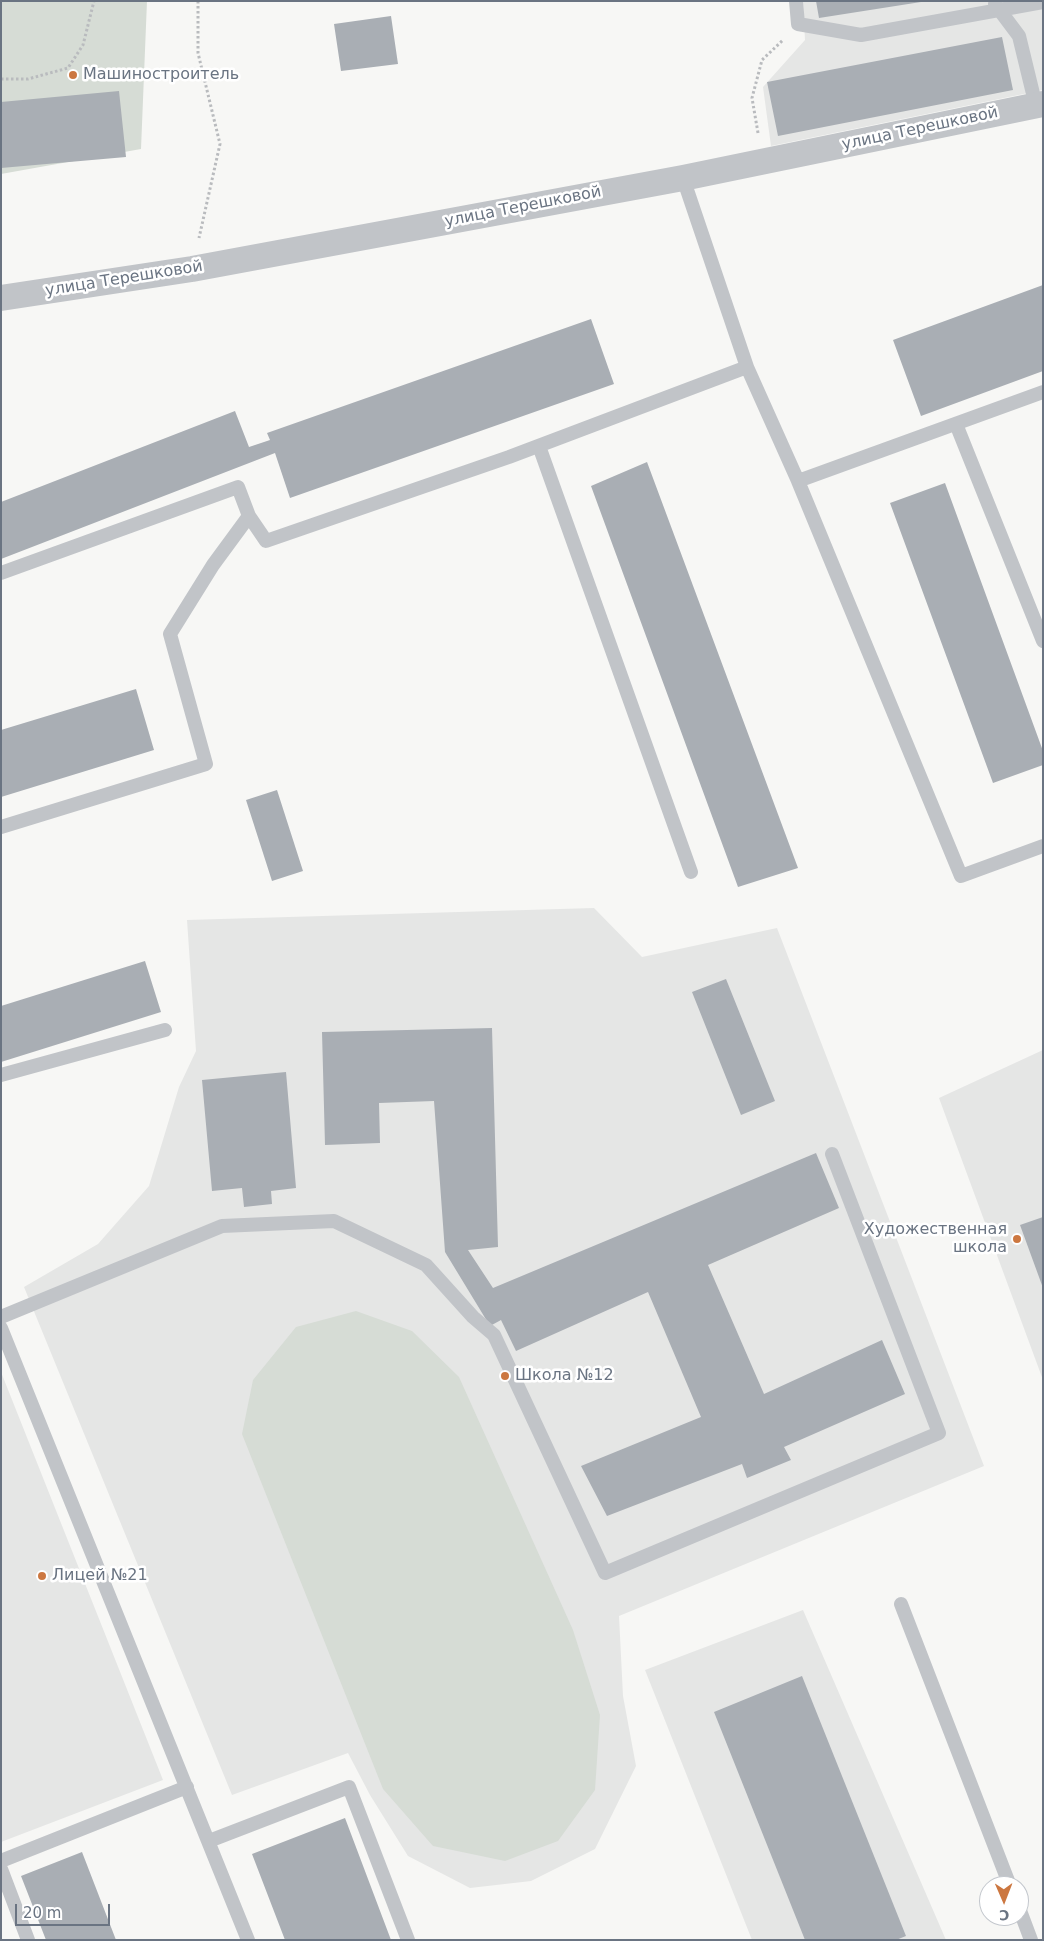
<!DOCTYPE html>
<html>
<head>
<meta charset="utf-8">
<style>
	body { margin:0 }
	#map { position:relative; width:1044px; height:1941px; overflow:hidden; background:#f7f7f5; font-family:"DejaVu Sans",sans-serif }
	canvas { display:block }
	.frame { position:absolute; inset:0; border:2px solid #6a7482; pointer-events:none }
	.north { position:absolute; left:979px; top:1876px; width:50px; height:50px; box-sizing:border-box; background:#fff; border:1px solid #c3c7cd; border-radius:50%; rotate:179deg; font-size:14px; font-weight:700; line-height:20px; text-align:center; color:#6a7482 }
	.north::after { content:''; display:block; margin:auto; width:18px; height:22px; background:#cc7740; clip-path:polygon(50% 0,100% 100%,50% 72%,0 100%) }
	.scale { position:absolute; left:15px; top:1904px; width:95px; height:22px; box-sizing:border-box; border:2px solid #6a7482; border-top:0; padding-left:6px; font-size:15px; line-height:18px; white-space:nowrap; color:#6a7482; -webkit-text-stroke:4px #fff; paint-order:stroke }
</style>
</head>
<body>
<div id="map">
<canvas width="1044" height="1941"></canvas>
<div class="frame"></div>
<div class="north">С</div>
<div class="scale">20 m</div>
</div>
<script>
const ctx = document.querySelector('canvas').getContext('2d');
ctx.lineJoin = 'round';
function fill(path, color) {
  ctx.fillStyle = color;
  ctx.fill(path, 'evenodd');
}
function poly(rows) {
  const path = new Path2D();
  for (const r of rows) {
    path.moveTo(r[0], r[1]);
    for (let i = 2; i < r.length; i += 2) path.lineTo(r[i], r[i + 1]);
  }
  return path;
}
function strokePath(path, color, width, dash) {
  ctx.strokeStyle = color;
  ctx.lineWidth = width;
  ctx.lineCap = dash ? 'butt' : 'round';
  ctx.setLineDash(dash || []);
  ctx.stroke(path);
}
function write(font, color, halo, rows, align = 'center') {
  ctx.font = font + ' "DejaVu Sans",sans-serif';
  ctx.lineWidth = 5;
  ctx.setLineDash([]);
  ctx.textBaseline = 'middle';
  ctx.strokeStyle = halo;
  ctx.fillStyle = color;
  for (const [text, x, y, turn = 0] of rows) {
    ctx.save();
    ctx.translate(x, y);
    ctx.rotate((+turn || 0) * Math.PI / 180);
    ctx.textAlign = isNaN(turn) ? turn : align;
    if (halo) ctx.strokeText(text, 0, 0);
    ctx.fillText(text, 0, 0);
    ctx.restore();
  }
}
const built = poly([
	[803,1,1043,1,1043,90,771,146,763,87,805,40],
	[594,908,642,957,777,928,984,1466,619,1616,623,1696,636,1766,595,1849,531,1881,470,1888,408,1856,370,1795,348,1753,232,1795,24,1287,98,1244,149,1186,179,1087,196,1051,187,920],
	[1043,1050,1043,1380,939,1098],
	[1,1372,163,1780,1,1842],
	[803,1610,946,1940,752,1940,645,1670]
]);
const green = poly([
	[1,1,147,1,141,149,1,174],
	[356,1311,412,1331,459,1377,573,1630,600,1715,595,1790,558,1841,505,1861,433,1846,383,1789,242,1434,253,1380,296,1327]
]);
const building = poly([
	[816,1,921,1,921,2,819,18],
	[391,16,398,64,341,71,334,24],
	[1002,37,1013,90,778,136,767,82],
	[119,91,126,157,1,168,1,102],
	[1043,285,1043,371,921,416,893,340],
	[591,319,614,384,290,498,275,453,1,559,1,502,235,411,249,447,270,440,267,433],
	[647,462,798,868,738,887,591,486],
	[945,483,1043,751,1043,765,993,783,890,503],
	[136,689,154,750,1,797,1,730],
	[277,790,303,871,272,881,246,800],
	[145,961,161,1012,1,1062,1,1006],
	[726,979,775,1101,741,1115,692,992],
	[492,1028,498,1247,468,1250,493,1288,816,1153,839,1208,708,1265,764,1394,882,1340,905,1394,784,1447,791,1460,747,1478,742,1464,607,1516,581,1466,701,1417,648,1292,516,1351,501,1320,490,1326,445,1252,434,1101,379,1103,380,1143,325,1145,322,1032],
	[286,1072,296,1188,271,1191,272,1204,244,1207,242,1188,212,1191,202,1080],
	[1043,1217,1043,1288,1020,1225],
	[802,1676,906,1936,896,1940,805,1940,714,1712],
	[345,1818,391,1940,285,1940,252,1854],
	[82,1852,116,1940,46,1940,21,1876]
]);
const path = poly([
	[198,1,198,53,220,144,199,238],
	[1,79,28,79,68,68,83,45,94,1],
	[758,133,752,98,762,60,783,40]
]);
const lane = poly([
	[796,1,798,24,861,35,1043,2],
	[995,4,1019,36,1036,106],
	[747,367,798,481,961,876,1043,846],
	[956,424,1043,641],
	[539,446,691,872],
	[798,481,1043,392],
	[1,573,238,487,249,516,266,541,509,457,747,367,683,178],
	[1,827,206,764,170,634,213,565,249,516],
	[1,1075,165,1030],
	[1,1317,222,1226,334,1221,426,1265,473,1317,494,1335,605,1573,939,1433,832,1154],
	[1,1328,248,1940],
	[901,1604,1010,1886],
	[209,1841,349,1787,408,1940],
	[1,1861,187,1787],
	[1,1869,28,1940],
	[1019,1908,1031,1940]
]);
const street = poly([
	[1,298,192,269,683,178,1043,104]
]);
const markers = [
	[73,75,5,"#cc7740"],
	[1017,1239,5,"#cc7740"],
	[505,1376,5,"#cc7740"],
	[42,1576,5,"#cc7740"]
];
const poiNames = [
	["Машиностроитель",83,75],
	["Художественная",1007,1230,"right"],
	["школа",1007,1248,"right"],
	["Школа №12",515,1376],
	["Лицей №21",52,1576]
];
const streetNames = [
	["улица Терешковой",920,129,-12],
	["улица Терешковой",523,207,-11],
	["улица Терешковой",124,279,-9]
];
fill(built, '#e5e6e5');
fill(green, '#d6dcd5');
fill(building, '#a9aeb4');
strokePath(path, '#b9bbbe', 3, [2.5, 2.5]);
strokePath(lane, '#c1c4c8', 14);
strokePath(street, '#c1c4c8', 26);
for (const [x, y, r, color] of markers) {
  const dot = new Path2D();
  dot.arc(x, y, r, 0, 2 * Math.PI);
  ctx.fillStyle = color;
  ctx.fill(dot);
  strokePath(dot, '#fff', 2);
}
write('16px', '#6a7482', '#fff', poiNames, 'left');
write('16px', '#6a7482', '#fff', streetNames);
</script>
</body>
</html>
